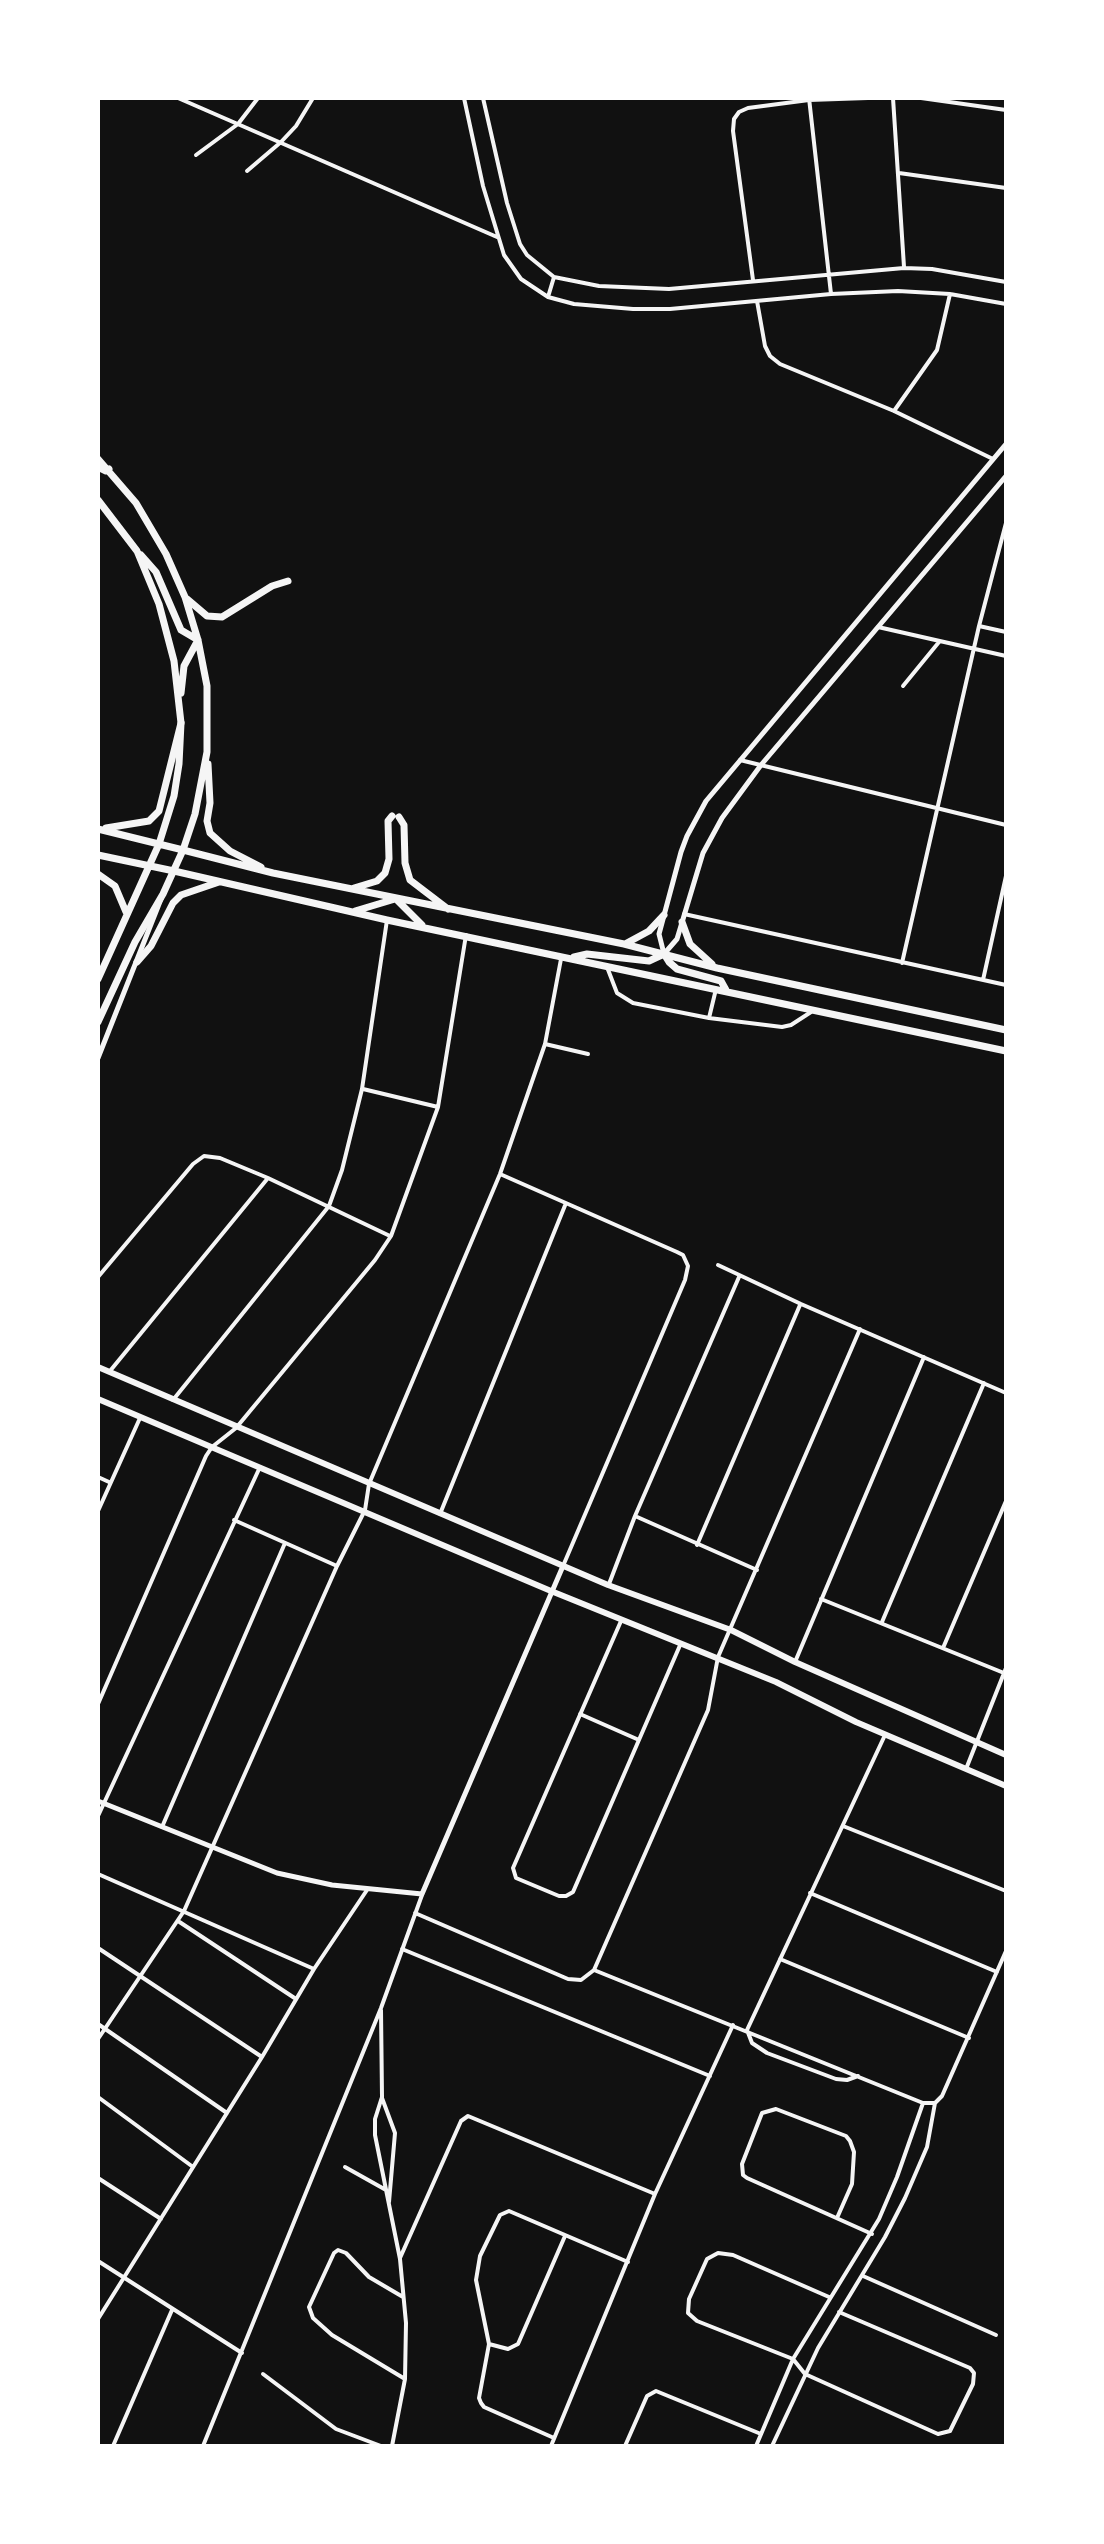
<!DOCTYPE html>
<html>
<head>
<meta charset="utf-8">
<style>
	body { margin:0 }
	#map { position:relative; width:1104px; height:2544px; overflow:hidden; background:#111; font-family:"IBM Plex Sans",sans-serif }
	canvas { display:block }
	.frame { position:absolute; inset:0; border:100px solid #fff; pointer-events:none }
</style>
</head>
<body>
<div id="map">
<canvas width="1104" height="2544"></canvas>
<div class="frame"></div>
</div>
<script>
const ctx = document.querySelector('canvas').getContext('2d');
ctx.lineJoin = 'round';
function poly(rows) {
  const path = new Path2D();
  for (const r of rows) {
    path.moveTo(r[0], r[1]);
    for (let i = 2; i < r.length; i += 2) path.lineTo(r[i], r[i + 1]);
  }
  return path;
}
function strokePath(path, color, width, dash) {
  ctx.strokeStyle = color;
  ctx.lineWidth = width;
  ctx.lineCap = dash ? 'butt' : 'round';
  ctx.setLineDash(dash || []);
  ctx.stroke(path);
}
const minor = poly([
	[178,98,497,237],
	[464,98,483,186,504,255,521,279,548,297,574,304,633,309,670,309,831,294,898,291,950,294,1006,304],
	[483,98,507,203,520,244,527,255,554,277,599,286,669,289,904,268,932,269,1006,282],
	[809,98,831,294],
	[893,98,904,267],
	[921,98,1006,110],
	[196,155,238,124,258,98],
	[247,171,281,142,296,126,313,98],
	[899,173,1006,188],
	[753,280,733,131,734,119,739,112,748,108,809,100,868,98],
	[548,297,554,277],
	[757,301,765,346,770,356,780,364,894,411,993,459],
	[894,411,937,350,950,294],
	[979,626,1006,632],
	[878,627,1006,656],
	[903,686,939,642],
	[740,760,1006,825],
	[684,914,1006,985],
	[902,963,979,626,1006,523],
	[607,967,617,993,633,1003,709,1018,782,1027,791,1025,811,1012],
	[983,980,1006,876],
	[709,1018,716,989],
	[545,1044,588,1054],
	[363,1089,438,1107],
	[500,1174,677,1252,683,1255,688,1266,685,1280,563,1566],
	[718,1265,801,1304,1006,1393],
	[98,1277,193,1164,204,1156,220,1158,268,1178,390,1236],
	[110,1371,268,1178],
	[173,1400,329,1206,342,1170,362,1089,387,920],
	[98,1477,109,1482],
	[98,1511,140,1418],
	[440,1514,566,1203],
	[635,1516,757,1570],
	[234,1520,337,1566],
	[697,1545,800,1305],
	[609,1584,635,1516,739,1277],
	[821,1599,1004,1673],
	[621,1621,513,1868,516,1878,559,1896,566,1896,573,1892,681,1643],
	[882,1622,984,1383],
	[943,1648,1006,1501],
	[795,1662,924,1357],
	[98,1704,206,1456,212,1447,236,1428,375,1260,391,1236,438,1107,466,935],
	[580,1714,639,1740],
	[966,1769,1006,1668],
	[98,1816,260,1467],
	[843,1826,1006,1891],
	[162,1827,285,1543],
	[98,1874,314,1969],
	[810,1893,997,1972],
	[415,1913,568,1979,581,1980,594,1970,708,1710,718,1657,860,1329],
	[178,1921,296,1999],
	[98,1948,262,2057],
	[402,1949,710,2076],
	[780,1959,969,2038],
	[594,1970,923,2103,935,2103],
	[381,2010,382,2097,375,2119,375,2135,400,2259,406,2323,405,2379,392,2446],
	[98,2024,227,2113],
	[747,2030,885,1735],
	[747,2030,752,2043,767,2053,836,2079,847,2080,858,2076],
	[98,2039,184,1911,337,1566,365,1510,369,1484,500,1174,545,1044,561,959],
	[98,2097,193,2167],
	[382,2098,395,2133,389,2202],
	[345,2167,386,2190],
	[98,2178,161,2219],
	[837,2218,852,2184,854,2152,850,2141,846,2136,776,2109,762,2113,742,2164,743,2175,747,2178,872,2234],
	[400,2258,461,2121,468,2116,655,2194],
	[98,2261,242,2353],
	[863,2276,996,2335],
	[403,2297,369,2277,346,2253,338,2250,334,2253,309,2307,313,2318,332,2335,405,2379],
	[829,2297,733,2255,718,2253,707,2259,689,2299,688,2313,697,2321,793,2359,805,2374,938,2434,950,2431,973,2384,974,2373,970,2368,839,2312],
	[98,2319,262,2057,314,1969,367,1890],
	[489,2344,508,2349,518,2344,565,2236],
	[263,2374,336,2429,381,2446],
	[554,2438,484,2407,481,2403,479,2398,489,2344,476,2280,480,2256,500,2215,509,2211,628,2262],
	[113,2446,172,2310],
	[203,2446,381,2008,422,1895],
	[551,2446,655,2194,733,2025],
	[625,2446,647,2396,656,2391,761,2434],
	[756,2446,793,2359,879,2219,897,2177,923,2103],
	[772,2446,818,2348,885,2237,905,2198,927,2147,935,2103,942,2096,1006,1951]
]);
const tertiary = poly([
	[664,954,659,934,681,852,687,836,706,801,1006,444],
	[664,954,677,939,703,853,722,818,761,765,1006,476],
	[98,1058,161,899],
	[98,1801,277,1873,332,1885,422,1894,563,1566]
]);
const secondary = poly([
	[98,1367,608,1585,731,1630,795,1662,1006,1755],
	[98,1399,551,1591,776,1682,856,1722,1006,1786]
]);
const primary = poly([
	[98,459,136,503,166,554,185,597,198,640,207,686,207,752,195,814,183,850,273,873,624,944,717,968,1006,1030],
	[98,467,106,471,109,469],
	[98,500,137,551,159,604,174,661,181,723,179,764,174,796,159,844],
	[141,555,156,572,181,630,198,640],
	[187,599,207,616,222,617,272,586,288,581],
	[181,693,184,666,198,640],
	[208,764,210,803,207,821,210,833,230,851,261,867],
	[399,817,404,825,405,863,410,880,448,909],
	[174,871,387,920,1006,1051],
	[354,888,377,881,385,873,389,859,388,821,392,816],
	[397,900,422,925],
	[355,911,395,899],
	[682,922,690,944,712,964],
	[625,944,649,931,664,915],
	[664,954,669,962,677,969,721,981,726,990],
	[574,957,587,954,649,961,664,954],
	[137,962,151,946,173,903,181,895,219,882]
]);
const trunk = poly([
	[106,828,149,821,159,811,181,723],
	[98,829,183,850,163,894,135,942,98,1022],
	[98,855,174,871],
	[98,874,115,886,126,912],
	[98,979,159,844]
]);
strokePath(minor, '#f5f5f5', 4);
strokePath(tertiary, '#f5f5f5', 5);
strokePath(secondary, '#f5f5f5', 6);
strokePath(primary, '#f5f5f5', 7);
strokePath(trunk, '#f5f5f5', 7);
</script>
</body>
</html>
